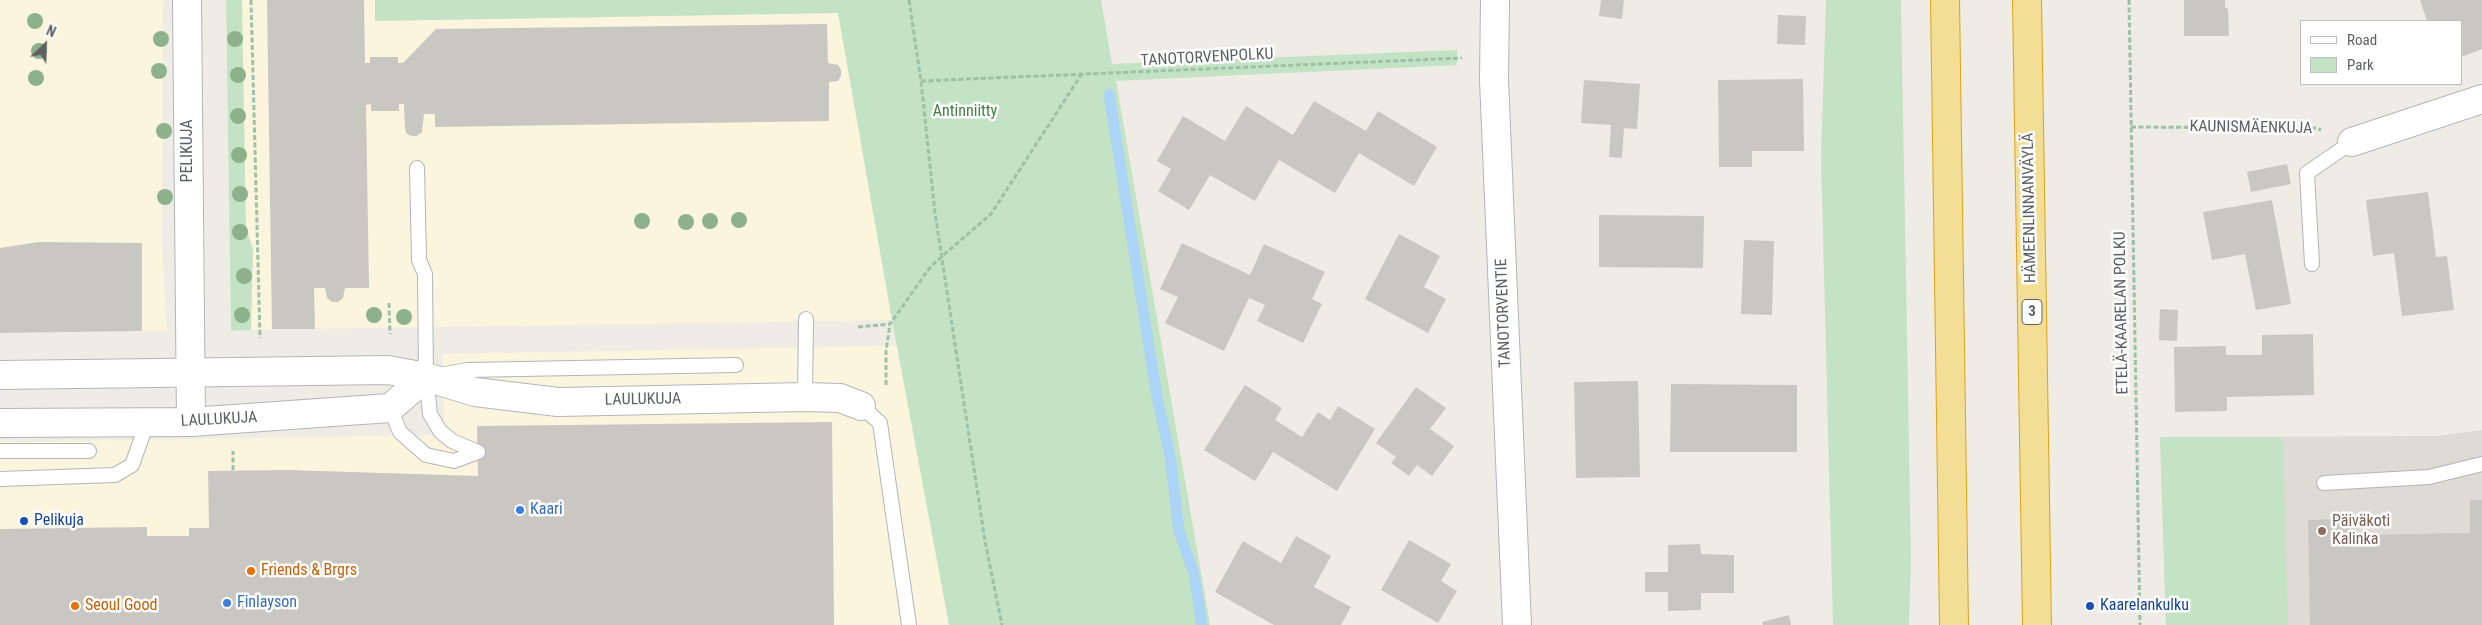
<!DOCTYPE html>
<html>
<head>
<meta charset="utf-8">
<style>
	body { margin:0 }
	#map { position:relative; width:2482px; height:625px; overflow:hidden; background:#eeece5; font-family:"Roboto Condensed",sans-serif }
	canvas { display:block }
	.legend { position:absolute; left:2300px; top:20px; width:162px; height:65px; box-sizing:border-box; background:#fff; border:1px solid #bebfc1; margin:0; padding:6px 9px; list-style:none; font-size:15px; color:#5d6064 }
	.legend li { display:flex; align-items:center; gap:10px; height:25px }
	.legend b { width:25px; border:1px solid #bebfc1 }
	.north { position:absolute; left:20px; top:20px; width:50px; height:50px; -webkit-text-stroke:4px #fff; paint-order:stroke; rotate:24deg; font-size:14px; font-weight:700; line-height:20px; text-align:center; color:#5d6064 }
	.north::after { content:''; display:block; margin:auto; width:18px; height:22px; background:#5d6064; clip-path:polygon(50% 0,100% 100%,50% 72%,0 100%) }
</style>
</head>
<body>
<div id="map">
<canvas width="2482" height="625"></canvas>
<ul class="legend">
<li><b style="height:6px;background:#fff"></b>Road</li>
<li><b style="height:14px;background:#c4e3c5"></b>Park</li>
</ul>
<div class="north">N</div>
</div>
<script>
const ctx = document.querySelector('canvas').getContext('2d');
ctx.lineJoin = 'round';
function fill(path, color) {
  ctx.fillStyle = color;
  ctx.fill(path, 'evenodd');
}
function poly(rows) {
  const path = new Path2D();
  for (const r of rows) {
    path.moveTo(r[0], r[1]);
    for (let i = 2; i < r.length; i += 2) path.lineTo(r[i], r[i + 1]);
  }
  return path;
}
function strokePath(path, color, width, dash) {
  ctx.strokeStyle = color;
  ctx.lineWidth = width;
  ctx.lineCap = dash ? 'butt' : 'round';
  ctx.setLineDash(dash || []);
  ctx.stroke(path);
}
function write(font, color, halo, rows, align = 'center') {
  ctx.font = font + ' "Roboto Condensed",sans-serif';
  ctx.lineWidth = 5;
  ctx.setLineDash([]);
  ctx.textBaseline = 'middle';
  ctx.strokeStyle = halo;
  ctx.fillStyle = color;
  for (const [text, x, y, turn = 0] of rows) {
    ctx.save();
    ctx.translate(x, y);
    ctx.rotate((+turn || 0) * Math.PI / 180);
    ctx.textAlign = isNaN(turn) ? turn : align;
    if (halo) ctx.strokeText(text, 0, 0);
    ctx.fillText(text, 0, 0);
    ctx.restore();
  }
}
const commercial = poly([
	[0,0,163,0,162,243,167,331,0,333],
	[226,0,375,0,376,21,839,13,892,320,231,330],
	[899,346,949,625,0,625,0,442,444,435,443,354]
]);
const education = poly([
	[2482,430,2482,625,2166,625,2160,437,2438,436]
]);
const green = poly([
	[226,0,242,0,246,228,253,249,251,330,231,331],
	[375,0,1101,0,1112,64,1457,50,1457,65,1116,81,1210,625,949,625,892,320,838,13,375,21],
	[1826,0,1901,0,1911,558,1909,625,1833,625,1821,157],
	[2160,437,2283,438,2288,625,2166,625]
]);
const stream = poly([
	[1109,94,1157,397,1170,456,1179,531,1194,574,1202,625]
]);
const building = poly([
	[267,0,364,0,365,63,370,63,370,57,398,57,398,63,403,63,436,29,827,24,828,63,838,65,841,70,841,76,838,81,829,82,829,121,435,127,435,114,424,114,422,132,417,136,411,136,406,133,405,127,404,104,399,104,399,111,371,111,371,104,366,105,369,288,345,288,343,298,338,302,332,302,327,298,325,288,314,288,315,329,272,329],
	[1601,0,1624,0,1622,19,1599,16],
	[2184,0,2225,0,2225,7,2228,9,2229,36,2184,36],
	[2420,0,2482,0,2482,49,2461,57,2461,21,2427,21],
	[1778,15,1806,16,1805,45,1777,44],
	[1803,79,1804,151,1752,151,1752,167,1719,167,1718,80],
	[1584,80,1640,84,1637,129,1624,128,1622,158,1609,157,1611,125,1581,123],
	[1314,101,1366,131,1378,111,1437,147,1414,186,1359,153,1335,193,1279,160,1255,201,1210,175,1189,210,1158,191,1171,169,1157,161,1183,116,1225,141,1246,106,1293,135],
	[2287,164,2291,184,2251,192,2247,172],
	[2428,192,2436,257,2447,256,2454,310,2402,316,2394,253,2373,256,2366,200],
	[2272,200,2291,304,2256,310,2245,254,2212,260,2203,212],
	[1599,215,1704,216,1703,268,1599,267],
	[1399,234,1440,256,1424,287,1446,299,1428,333,1365,299],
	[1744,240,1774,241,1772,315,1741,314],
	[39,242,142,243,142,331,0,333,0,248],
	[1182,243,1250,275,1264,244,1325,272,1312,299,1322,304,1303,343,1257,321,1265,305,1249,298,1224,351,1165,323,1178,297,1160,289],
	[2160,309,2178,310,2177,341,2159,340],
	[2313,334,2314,395,2227,397,2227,411,2175,412,2174,347,2226,346,2226,355,2262,355,2262,335],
	[1638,381,1640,477,1576,478,1574,382],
	[1671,384,1797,385,1797,452,1670,452],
	[1245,385,1282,408,1275,420,1302,437,1318,412,1330,420,1338,406,1375,429,1337,491,1273,452,1255,481,1204,450],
	[1416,387,1446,408,1430,429,1454,446,1432,476,1417,465,1409,476,1391,463,1396,457,1376,443],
	[832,422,834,625,0,625,0,529,147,527,147,536,189,536,189,528,209,528,208,471,288,470,478,476,477,426],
	[2470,500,2482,500,2482,625,2310,625,2308,520,2357,519,2357,535,2470,533],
	[1296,536,1331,556,1314,587,1351,607,1341,625,1274,625,1215,592,1243,541,1281,563],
	[1409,540,1451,564,1441,581,1457,591,1438,623,1381,590],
	[1700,544,1701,554,1734,555,1734,593,1701,593,1701,610,1668,611,1668,592,1645,592,1645,572,1668,572,1668,545],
	[1789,615,1791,625,1763,625,1762,622]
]);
const path = poly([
	[251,0,260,338],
	[909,0,921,81,935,213,985,541,1002,625],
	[2129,0,2140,625],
	[921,81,1462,58],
	[2131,127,2316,128,2321,130],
	[389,303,390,334],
	[858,327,890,324,931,266,991,214,1081,75],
	[886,385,886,351,890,324],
	[233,470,233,451]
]);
const lane = poly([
	[417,168,419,260,425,274,426,377,430,414,440,431,452,441,478,452],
	[2312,264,2307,173,2352,142],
	[440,375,467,370,736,365],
	[805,397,806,319],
	[861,406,880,423,909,625],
	[390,408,400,432,426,455,454,461,478,452],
	[0,451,89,451],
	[0,479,115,475,132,465,147,423],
	[2324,483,2429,477,2482,464]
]);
const street = poly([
	[187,0,191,422],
	[1495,0,1494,80,1517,625],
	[2352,142,2482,99],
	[0,375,388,370,426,377,475,392,558,402,805,397,840,398,861,406],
	[0,423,191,422,390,408,426,377]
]);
const highway = poly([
	[1945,0,1954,625],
	[2027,0,2037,625]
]);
const trees = [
	[35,21],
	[161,39],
	[235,39],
	[39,51],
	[159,71],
	[238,75],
	[36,78],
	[238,116],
	[164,131],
	[239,155],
	[240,194],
	[165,197],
	[739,220],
	[642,221],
	[710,221],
	[686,222],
	[240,232],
	[244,276],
	[242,315],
	[374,315],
	[404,317]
];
const markers = [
	[520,510,5,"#3f7fe0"],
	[24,521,5,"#1a4fb4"],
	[2322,531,5,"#8d6e63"],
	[251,571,5,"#e8710a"],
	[227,603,5,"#3f7fe0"],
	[75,606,5,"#e8710a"],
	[2090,606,5,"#1a4fb4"]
];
const shields = [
	[2032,312,20]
];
const shieldNames = [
	["3",2032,312]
];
const streetNames = [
	["TANOTORVENPOLKU",1207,58,-3],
	["KAUNISMÄENKUJA",2251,128,1],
	["PELIKUJA",188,151,-90],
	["HÄMEENLINNANVÄYLÄ",2030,208,-91],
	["TANOTORVENTIE",1504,313,-92],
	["ETELÄ-KAARELAN POLKU",2122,313,-91],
	["LAULUKUJA",643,400,-1],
	["LAULUKUJA",219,420,-3]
];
const parkNames = [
	["Antinniitty",965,112]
];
const shopNames = [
	["Kaari",530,510],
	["Finlayson",237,603]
];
const transitNames = [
	["Pelikuja",34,521],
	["Kaarelankulku",2100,606]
];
const educationNames = [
	["Päiväkoti",2332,522],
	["Kalinka",2332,540]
];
const foodNames = [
	["Friends & Brgrs",261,571],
	["Seoul Good",85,606]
];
fill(commercial, '#fbf5dd');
fill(education, '#dddbd3');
fill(green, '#c4e3c5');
strokePath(stream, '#acd4f7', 11);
fill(building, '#c9c7c2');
strokePath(lane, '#b2b5b9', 16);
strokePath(street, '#b2b5b9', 30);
strokePath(highway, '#dea415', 30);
strokePath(path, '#9cc1a7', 3, [5, 2.5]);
strokePath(lane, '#fff', 14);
strokePath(street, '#fff', 28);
strokePath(highway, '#f3de96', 28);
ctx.fillStyle = '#8db28b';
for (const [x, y] of trees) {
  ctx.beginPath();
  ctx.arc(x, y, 8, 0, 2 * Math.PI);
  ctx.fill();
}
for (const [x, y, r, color] of markers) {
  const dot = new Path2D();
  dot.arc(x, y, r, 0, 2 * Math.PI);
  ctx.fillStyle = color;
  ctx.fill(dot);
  strokePath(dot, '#fff', 2);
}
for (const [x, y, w] of shields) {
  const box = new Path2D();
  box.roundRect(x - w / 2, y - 12.5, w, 25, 4);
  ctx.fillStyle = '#fff';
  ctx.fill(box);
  strokePath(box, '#5d6064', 1);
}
write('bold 15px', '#5d6064', null, shieldNames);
write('16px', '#5d6064', '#fff', streetNames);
write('16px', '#3d8242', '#fff', parkNames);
write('16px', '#366cbe', '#fff', shopNames, 'left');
write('16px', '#164399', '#fff', transitNames, 'left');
write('16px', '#785e54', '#fff', educationNames, 'left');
write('16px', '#c56008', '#fff', foodNames, 'left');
</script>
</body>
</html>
